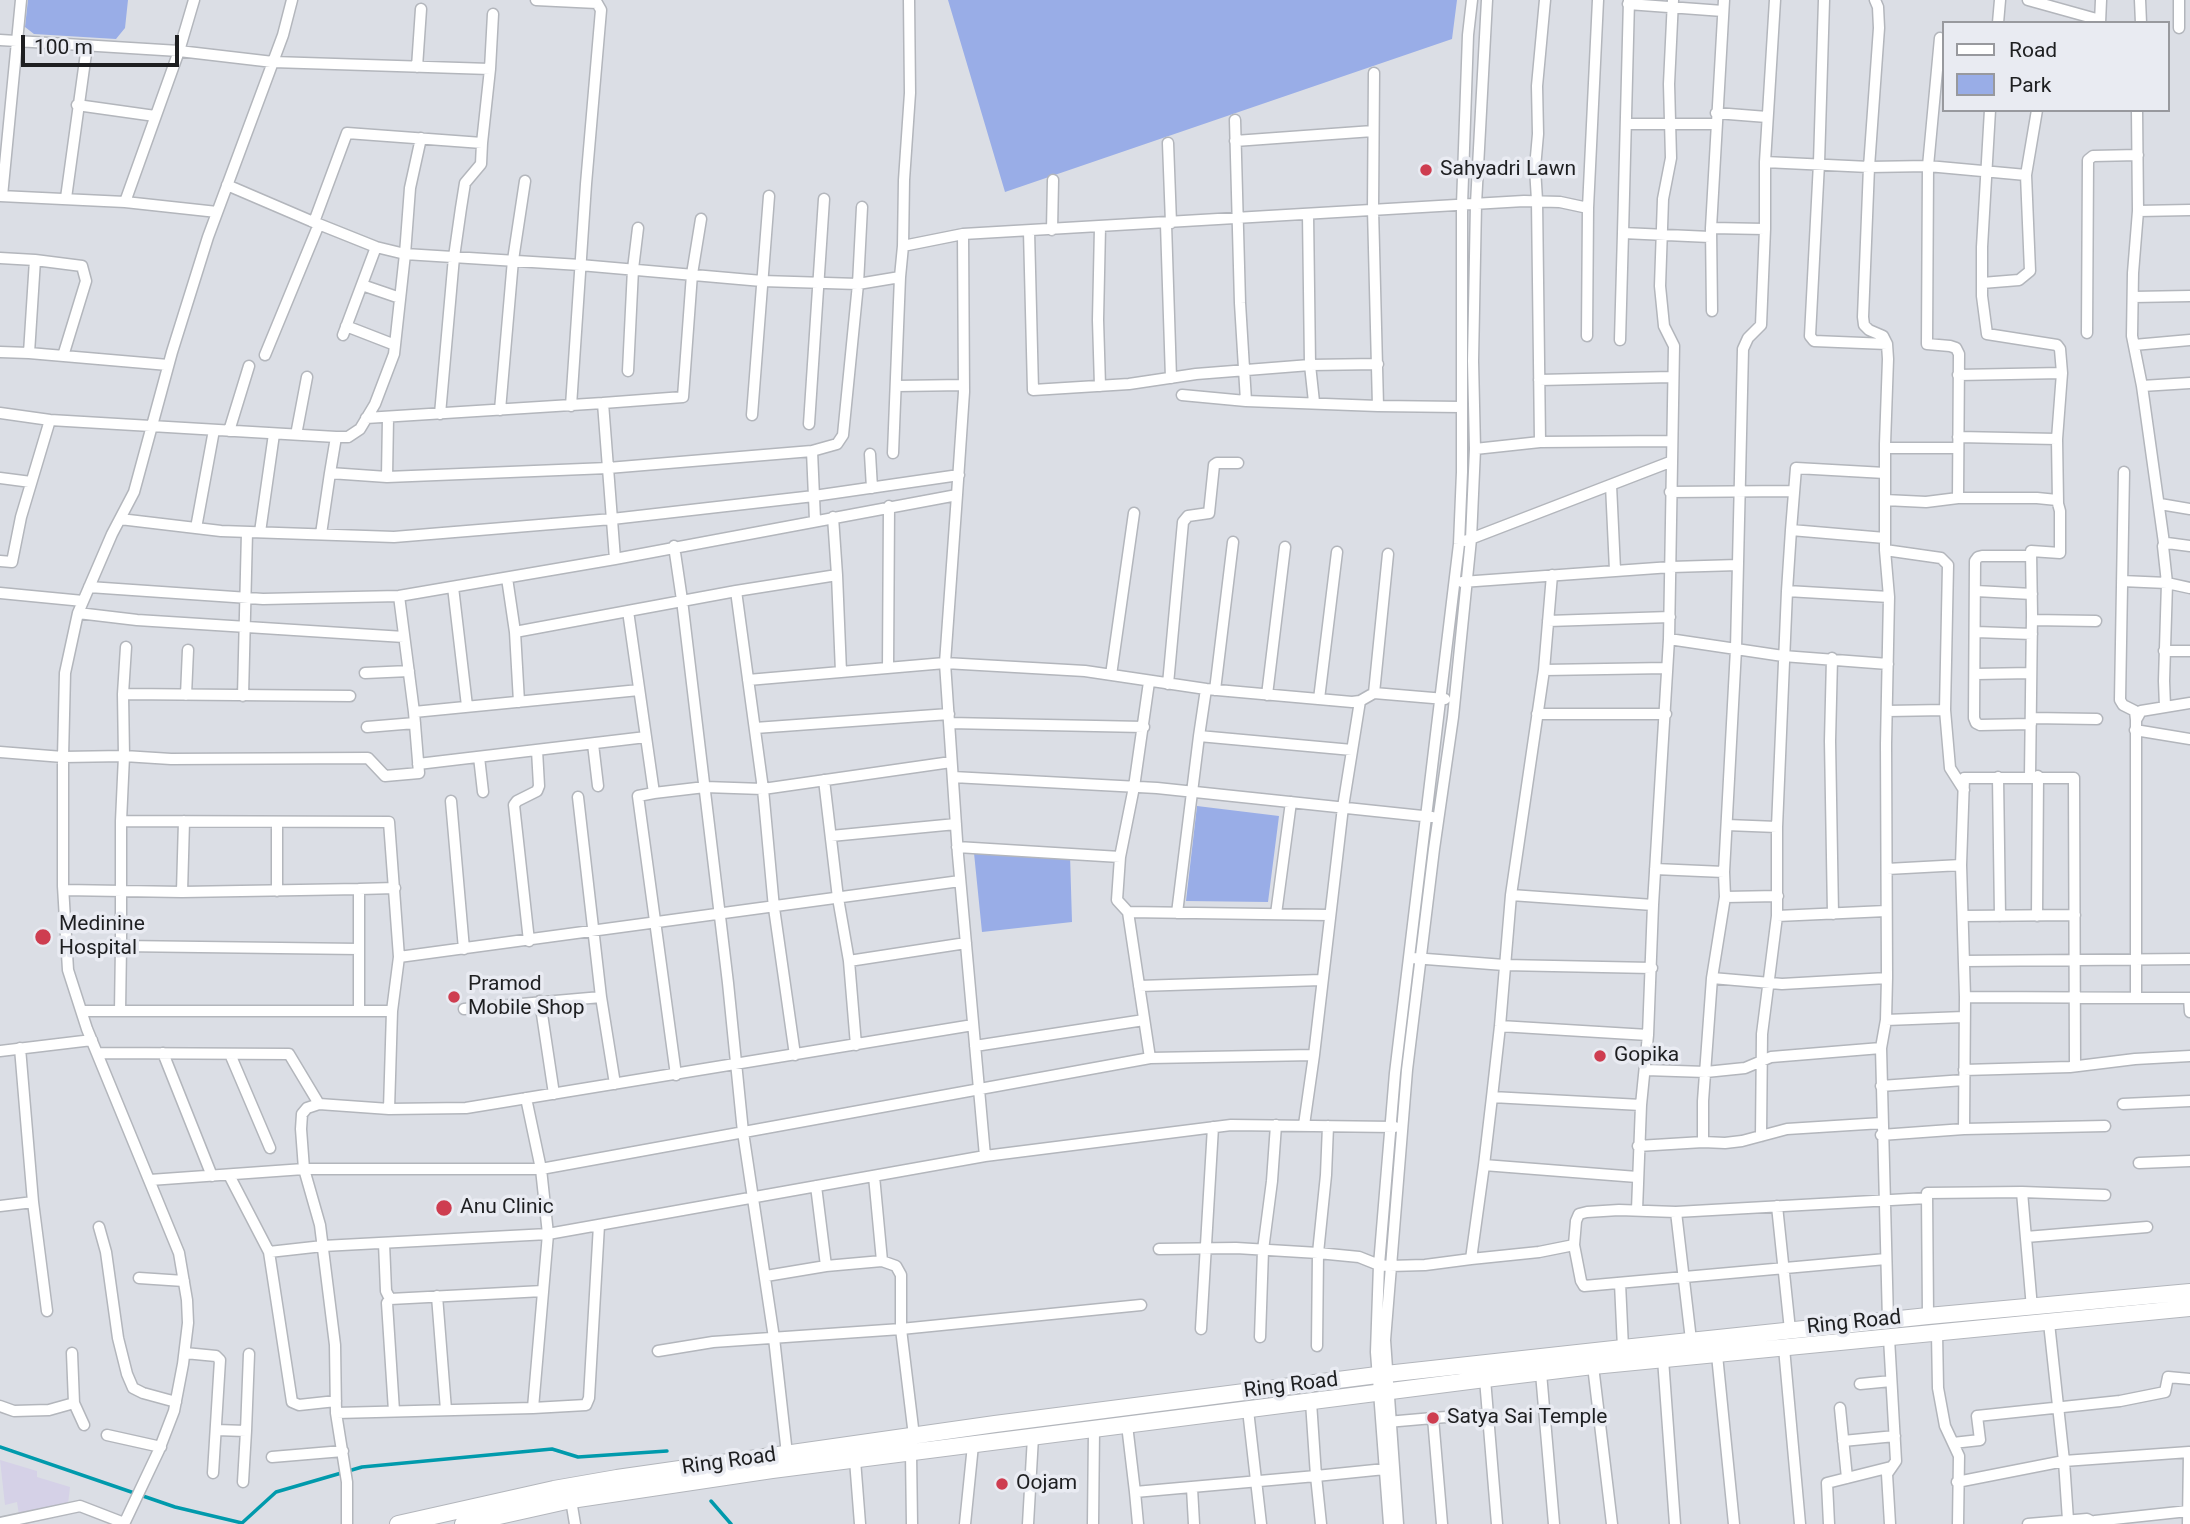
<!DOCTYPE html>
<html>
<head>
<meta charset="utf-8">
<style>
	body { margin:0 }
	#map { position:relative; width:2190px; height:1524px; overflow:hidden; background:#dbdee5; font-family:Roboto,sans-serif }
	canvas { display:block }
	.legend { position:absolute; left:1942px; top:21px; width:228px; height:91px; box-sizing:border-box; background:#e9ebf2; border:2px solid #98999e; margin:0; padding:9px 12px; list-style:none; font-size:21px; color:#1e1f21 }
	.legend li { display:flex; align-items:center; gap:14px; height:35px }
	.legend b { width:35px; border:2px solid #98999e }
	.scale { position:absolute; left:21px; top:35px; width:158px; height:32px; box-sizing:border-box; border:4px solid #1e1f21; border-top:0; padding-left:9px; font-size:21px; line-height:24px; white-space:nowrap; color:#1e1f21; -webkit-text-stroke:5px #e9ebf2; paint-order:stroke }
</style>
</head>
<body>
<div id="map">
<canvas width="2190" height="1524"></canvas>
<ul class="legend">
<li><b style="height:9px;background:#fff"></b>Road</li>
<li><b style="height:19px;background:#99ade7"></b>Park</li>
</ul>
<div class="scale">100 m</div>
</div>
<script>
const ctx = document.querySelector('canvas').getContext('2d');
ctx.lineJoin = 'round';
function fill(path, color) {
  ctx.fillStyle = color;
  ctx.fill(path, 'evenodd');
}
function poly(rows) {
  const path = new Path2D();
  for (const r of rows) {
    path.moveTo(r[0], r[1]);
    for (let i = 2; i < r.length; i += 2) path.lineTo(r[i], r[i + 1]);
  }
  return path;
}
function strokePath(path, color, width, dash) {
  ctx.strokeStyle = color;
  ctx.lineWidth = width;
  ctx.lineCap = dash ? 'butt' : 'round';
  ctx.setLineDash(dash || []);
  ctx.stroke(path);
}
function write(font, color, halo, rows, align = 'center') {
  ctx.font = font + ' Roboto,sans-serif';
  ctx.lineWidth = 7;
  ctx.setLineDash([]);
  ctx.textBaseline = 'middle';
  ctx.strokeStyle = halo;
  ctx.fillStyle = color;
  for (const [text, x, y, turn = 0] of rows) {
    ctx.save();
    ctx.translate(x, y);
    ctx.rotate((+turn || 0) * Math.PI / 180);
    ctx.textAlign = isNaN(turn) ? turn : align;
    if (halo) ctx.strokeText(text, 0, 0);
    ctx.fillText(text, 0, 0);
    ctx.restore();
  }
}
const education = poly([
	[0,1460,37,1471,37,1477,70,1487,68,1504,19,1515,17,1502,5,1505]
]);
const green = poly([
	[28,0,128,0,125,28,116,39,34,34,25,27],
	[948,0,1457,0,1452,39,1005,192],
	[1197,806,1279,816,1268,902,1186,901],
	[974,853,1070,855,1072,922,982,932]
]);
const stream = poly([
	[0,1447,175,1507,242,1523,276,1492,362,1467,552,1449,578,1457,667,1451],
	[711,1501,731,1524]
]);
const minor = poly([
	[536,0,597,3,601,10,586,184,571,406],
	[1629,0,1623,233,1710,237],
	[1824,0,1819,163,1810,336,1814,341,1887,344],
	[1875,0,1878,7,1879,28,1869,167,1863,317,1864,325,1869,330,1883,336,1887,344,1888,359,1885,444,1885,550,1889,597,1886,744,1887,978,1886,1020,1881,1048,1888,1321],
	[2028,0,2100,20],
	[2140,0,2141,23],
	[1628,4,1723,11],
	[1998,23,2000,0],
	[2100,23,2101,0],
	[2179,28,2179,0],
	[1940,38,1928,166,1927,344,1950,346,1956,348,1959,354,1958,498],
	[0,40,179,51,273,62,490,69,482,143,347,133,314,222],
	[417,67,421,9],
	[490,69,493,14],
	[1374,73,1373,209,1378,406,1461,407],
	[77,105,155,116],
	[1990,110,1982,247,1982,296,1987,334,2057,345,2060,349,2062,373,2057,439,2058,503],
	[2137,110,2138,211],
	[1716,113,1767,117],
	[1235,120,1240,303,1246,401],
	[1627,124,1716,124],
	[1235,141,1373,131],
	[1168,143,1171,223],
	[1765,162,1775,0],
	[227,185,311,221,376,247,405,254,580,265,762,281,858,284,900,277,903,246,963,234,1524,201,1560,202,1588,208,1598,0],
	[0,196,125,202,217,212],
	[2,196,21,0],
	[66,198,87,46],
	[125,202,179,51,194,0],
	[1308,214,1310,365,1314,402],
	[1166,224,1171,378],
	[1765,229,1765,162,1869,167,1928,166,2026,175],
	[1052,230,1053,180],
	[1029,231,1033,390,1129,384,1196,374,1310,365,1378,364],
	[903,246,904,180,910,93,909,0],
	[0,258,35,260,29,353,0,352],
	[35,260,82,266,86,281,63,356],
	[1982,283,2019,280,2030,271,2026,175,2037,110],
	[362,285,400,298],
	[2133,297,2190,296],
	[1712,311,1711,228,1724,0],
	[346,326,395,345],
	[2087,333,2088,160,2093,156,2138,155],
	[343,335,376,247],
	[1587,336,1588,208],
	[1620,340,1623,233],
	[2134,345,2190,340],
	[29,353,168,365],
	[265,355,319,224],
	[628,371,633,269,638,228],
	[1958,375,2062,373],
	[1539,380,1672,377],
	[897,386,964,385],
	[1100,386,1098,320,1100,227],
	[2142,386,2190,383],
	[1182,395,1246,401,1378,406],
	[603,403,683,397,692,274,701,219],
	[500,410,513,260,525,181],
	[0,413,50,420,336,437,330,473],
	[440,414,454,257,461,208,465,183,481,164,482,143],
	[752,415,769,196],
	[366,418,603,403,615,559],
	[809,424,824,199],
	[229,431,249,366],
	[296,435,307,377],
	[336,437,348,437,360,429,375,404,394,354,405,254,410,188,421,138],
	[1958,437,2057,439],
	[1540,442,1537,200,1535,168,1538,134,1537,86,1545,0],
	[1885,448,1958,448],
	[1475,449,1540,442,1671,441],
	[812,451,815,520],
	[893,453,900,277],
	[870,454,872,488],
	[2124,472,2120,700,2123,705,2135,711,2136,720],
	[387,477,388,418],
	[0,478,31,482],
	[1611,485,1615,570],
	[1670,492,1793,491],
	[957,495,964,392,963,234],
	[1885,500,1926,502,1958,498,2037,498,2057,500,2060,511,2060,553,2031,551,2032,615,2030,776],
	[2160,504,2190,509],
	[120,519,221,531,394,537,612,519,814,496,959,475],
	[196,528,214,430],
	[1791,530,1796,468,1885,473],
	[260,532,274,434],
	[321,534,330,473,387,477,608,468,812,451,837,444,843,435,858,284,862,207],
	[1885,538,1791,530,1787,591,1889,597],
	[1465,541,1670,462],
	[2164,543,2142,386,2132,336,2133,273,2138,211,2190,210],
	[674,546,682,600,728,983,743,1132,774,1338,787,1454],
	[1885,550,1941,558,1948,565,1945,710,1887,711],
	[2031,556,1982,556,1978,557,1975,561,1974,718,1976,723,1980,725,2031,724],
	[0,561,12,562,21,517,50,420],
	[837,575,841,672],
	[507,578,515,632,628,611,654,793,705,787,763,789,951,762],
	[2122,581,2167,583,2190,588],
	[1462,582,1671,567,1738,565],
	[89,587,263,599,399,596,615,559,957,495,945,663,748,680],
	[453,587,467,706],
	[736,591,837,575,833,517],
	[1976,591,2032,594],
	[0,593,83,601],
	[399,596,414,712],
	[628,611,736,591,763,789,774,908,795,1055],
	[78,613,137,620,404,637],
	[2032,620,2096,621],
	[1548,621,1670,617],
	[515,632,519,702],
	[1976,632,2032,634],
	[1669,639,1783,656,1888,664],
	[2164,651,2190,651],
	[1832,658,1830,741,1833,914],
	[888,668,889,506],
	[1544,670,1667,668],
	[365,673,409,671],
	[1976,674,2031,673],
	[1111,675,1134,513],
	[1168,684,1183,522,1188,516,1209,513,1214,465,1217,463,1238,463],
	[1215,690,1233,542],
	[1374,693,1388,554],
	[123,694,126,647],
	[186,695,188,650],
	[1267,695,1285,547],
	[243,696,247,532],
	[350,696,123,694,124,756,171,759,368,758,385,776,419,773,414,712,639,690],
	[1319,699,1337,552],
	[2165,707,2164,681,2167,583,2163,546,2167,543,2190,546],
	[1945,710,1950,768,1964,790],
	[1537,714,1666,714],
	[2031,718,2097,719],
	[949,723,1144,727],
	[367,727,415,723],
	[755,728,949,714],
	[2135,730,2190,739],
	[1199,736,1206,689],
	[593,744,598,786],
	[0,752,63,757,124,756,121,821,389,822,399,957],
	[479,757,483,792],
	[418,764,646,737],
	[953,777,1157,788,1432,817],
	[1998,777,2000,916],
	[824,780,838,898,849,961,856,1045],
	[654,793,638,796,676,1075],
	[451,801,464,949],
	[1727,825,1777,827],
	[831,836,956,824],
	[957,847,1120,857,1117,900,1128,912,1150,1058],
	[1120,857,1134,787,1149,682],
	[1655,869,1724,872],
	[1887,869,1961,865],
	[359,889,395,888],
	[64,890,182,892,359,889,359,1011],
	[277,891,277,822],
	[182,892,184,821],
	[1511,895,1653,905],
	[1725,897,1778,896],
	[1128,912,1329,915],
	[1177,913,1199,736,1352,750],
	[1276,914,1291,802],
	[1777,916,1777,827,1787,591],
	[1963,916,2075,915],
	[2037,916,2038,776],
	[529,941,514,805,517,801,537,791,539,786,537,750],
	[121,946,121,821],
	[1413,958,1504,965,1652,968],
	[849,961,966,943],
	[1964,961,2190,959],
	[1712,978,1782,984,1887,978],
	[1139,986,1321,980],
	[601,997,615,1084],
	[1965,997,2190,998],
	[2136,997,2136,720,2141,711,2190,703],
	[2189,998,2190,1012],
	[540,1001,554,1094],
	[464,1009,601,997,578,797],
	[82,1011,392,1011],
	[120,1011,121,946,359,949],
	[1886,1020,1964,1017],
	[1500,1026,1648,1035],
	[975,1046,1144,1020],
	[0,1051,92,1040],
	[98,1053,289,1054,319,1104,389,1109,466,1108,973,1025],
	[163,1053,212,1176],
	[230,1054,270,1148],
	[1646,1070,1706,1072,1745,1068,1771,1057,1881,1048],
	[1964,1070,2070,1067,2135,1059,2190,1056],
	[1881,1086,1964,1080],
	[1492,1097,1500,1026,1511,895,1544,670,1552,575],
	[319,1104,307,1108,302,1114,301,1129,304,1169,541,1169,1150,1058,1314,1055],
	[2123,1104,2190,1101],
	[389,1109,392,1011,399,957,960,881],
	[1304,1125,1314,1055,1343,807,1360,701],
	[1395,1127,1231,1125,985,1156,958,855,945,663,1085,671,1206,689,1352,702,1360,701,1374,693,1445,699],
	[1964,1129,1965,997,1961,865,1964,778,2074,778,2075,1066],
	[1881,1135,1964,1129,2105,1126],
	[1761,1136,1762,1034,1777,916,1886,911],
	[1703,1142,1725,1143,1742,1141,1787,1129,1882,1123],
	[1638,1146,1703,1142,1703,1101,1712,978,1725,897,1724,872,1736,649,1743,349,1748,338,1761,325,1765,229,1711,228],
	[2139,1163,2190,1161],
	[229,1175,269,1252,292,1402,299,1405,336,1401],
	[874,1176,882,1261],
	[1637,1177,1484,1165,1492,1097,1641,1105],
	[150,1180,304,1169,320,1225,335,1345,336,1413,533,1408,548,1234,985,1156],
	[816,1186,826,1266],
	[2022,1192,2105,1195],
	[33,1202,47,1311],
	[0,1206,33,1202,20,1048],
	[1777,1206,1790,1330],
	[1637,1210,1641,1105,1648,1035,1653,905,1669,639,1674,346,1664,326,1660,286,1663,199,1671,158,1669,84,1673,0],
	[1676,1212,1691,1340],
	[99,1227,106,1252,118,1338,127,1374,133,1388,143,1393,176,1402],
	[2026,1237,2147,1227],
	[384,1243,386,1291,390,1299,387,1303,394,1411],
	[1159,1249,1236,1248,1318,1253,1359,1257,1379,1265,1389,1266,1425,1265,1471,1259,1484,1165],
	[269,1252,323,1246,548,1234,541,1169,526,1098],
	[1471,1259,1539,1252,1574,1245],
	[1886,1259,1584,1286,1581,1281,1574,1245,1576,1221,1579,1214,1587,1212,1619,1210,1676,1212,1927,1198],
	[766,1276,826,1266,882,1261,896,1266,901,1275,901,1329,914,1436],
	[139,1278,184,1281],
	[1620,1283,1623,1348],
	[437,1296,446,1410],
	[390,1299,543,1291],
	[1928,1316,1927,1193,2022,1192,2032,1308],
	[1201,1329,1213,1127],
	[1937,1333,1938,1388,1945,1426,1959,1456,1958,1524],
	[1260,1337,1263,1250,1272,1181,1276,1125],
	[1889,1338,1896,1461,1887,1474,1890,1524],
	[1317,1346,1318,1253,1326,1175,1328,1126],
	[1784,1348,1800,1524],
	[658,1351,713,1342,901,1329,1141,1305],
	[185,1353,216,1356,220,1360,213,1473],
	[1717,1355,1734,1524],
	[1663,1359,1675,1524],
	[1593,1366,1612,1524],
	[1541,1373,1554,1524],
	[1485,1379,1497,1524],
	[1860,1384,1891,1381],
	[74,1403,84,1425],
	[0,1406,14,1411,49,1410,74,1403,72,1353],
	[533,1408,586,1405,589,1398,599,1225],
	[1840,1408,1847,1478],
	[1248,1410,1261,1524],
	[336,1413,347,1482,347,1524],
	[1387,1422,1433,1418],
	[1127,1425,1135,1492],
	[216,1430,246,1431,243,1482],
	[246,1431,249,1354],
	[107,1435,161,1447],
	[1843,1441,1895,1436],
	[1953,1443,1980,1440,1977,1416,2120,1401,2165,1392,2168,1377,2190,1379],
	[911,1453,912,1524],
	[272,1457,343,1451],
	[855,1460,860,1524],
	[1957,1482,2064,1461,2049,1323],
	[1192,1488,1194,1524],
	[571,1500,575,1524],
	[2068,1520,2064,1461,2189,1452,2188,1524],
	[2095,1521,2188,1511],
	[0,1523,80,1506,124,1523],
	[124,1524,159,1450,174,1411,183,1364,188,1323,187,1300,179,1253,87,1029,68,970,63,886,63,757,65,673,78,613,112,534,134,492,172,352,208,237,283,35,292,0],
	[965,1524,973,1445],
	[1028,1524,1033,1437],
	[1093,1524,1094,1430],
	[1138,1524,1135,1492,1316,1476,1311,1402],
	[1321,1524,1316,1476,1385,1469],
	[1389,1524,1376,1352,1379,1265,1395,1073,1459,544,1462,472,1462,205,1468,35,1472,0],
	[1398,1524,1385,1340,1407,1070,1434,849,1453,717,1471,539,1475,449,1473,361,1476,204,1487,0],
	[1442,1524,1433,1418,1488,1414],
	[1829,1524,1827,1483,1891,1467],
	[2028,1524,2087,1519,2097,1524]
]);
const highway = poly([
	[398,1524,554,1489,617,1478,995,1424,1377,1375,1623,1348,1928,1316,2190,1292],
	[463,1524,571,1500,772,1470,1485,1379,1593,1366,2190,1308]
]);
const markers = [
	[1426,170,7,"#ce3d50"],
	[43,937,9,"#ce3d50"],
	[454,997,7,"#ce3d50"],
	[1600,1056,7,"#ce3d50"],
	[444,1208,9,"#ce3d50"],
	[1433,1418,7,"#ce3d50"],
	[1002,1484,7,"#ce3d50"]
];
const poiNames = [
	["Sahyadri Lawn",1440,170],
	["Medinine",59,925],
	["Hospital",59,949],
	["Pramod",468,985],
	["Mobile Shop",468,1009],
	["Gopika",1614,1056],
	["Anu Clinic",460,1208],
	["Satya Sai Temple",1447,1418],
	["Oojam",1016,1484]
];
const streetNames = [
	["Ring Road",1854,1323,-6],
	["Ring Road",1291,1386,-7],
	["Ring Road",729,1462,-8]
];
fill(education, '#d5d1e7');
fill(green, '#99ade7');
strokePath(stream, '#009aac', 3.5);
strokePath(minor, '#b3b6bc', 13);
strokePath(highway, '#b3b6bc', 18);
strokePath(minor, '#fff', 10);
strokePath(highway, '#fff', 16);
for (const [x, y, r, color] of markers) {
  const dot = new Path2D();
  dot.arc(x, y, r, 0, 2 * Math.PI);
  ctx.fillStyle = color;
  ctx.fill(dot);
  strokePath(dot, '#e9ebf2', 2.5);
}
write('21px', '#1e1f21', '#e9ebf2', poiNames, 'left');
write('21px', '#1e1f21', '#e9ebf2', streetNames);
</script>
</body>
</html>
